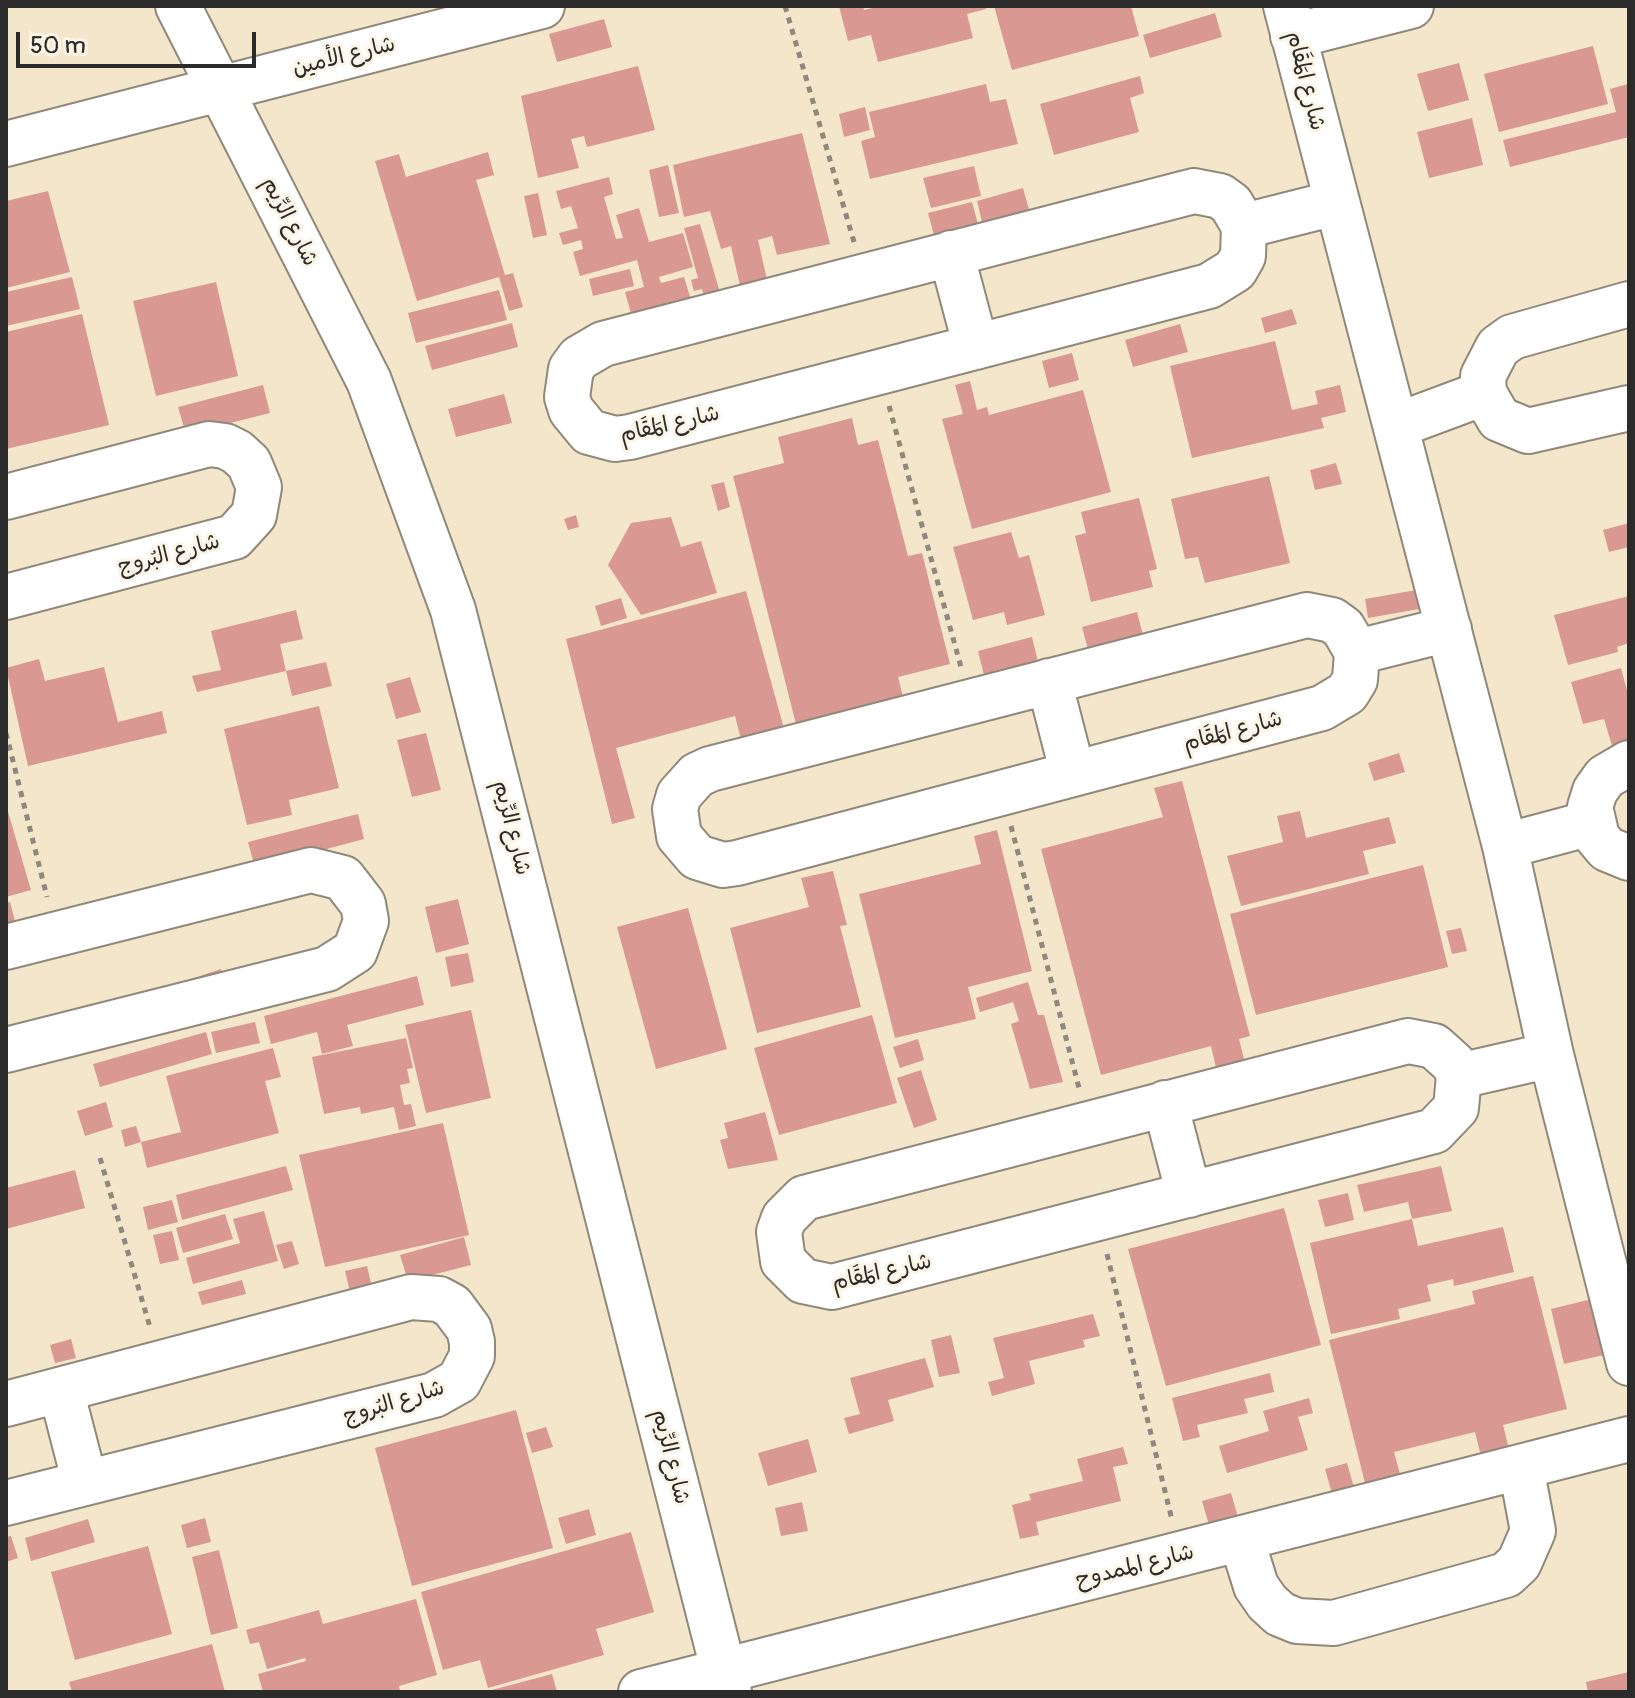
<!DOCTYPE html>
<html>
<head>
<meta charset="utf-8">
<style>
	body { margin:0 }
	#map { position:relative; width:1635px; height:1698px; overflow:hidden; background:#f4e6cb; font-family:Pangolin,sans-serif }
	canvas { display:block }
	.frame { position:absolute; inset:0; border:8px solid #2b2b2b; pointer-events:none }
	.scale { position:absolute; left:16px; top:32px; width:240px; height:36px; box-sizing:border-box; border:4px solid #2b2b2b; border-top:0; padding-left:10px; font-size:24px; line-height:28px; white-space:nowrap; color:#2b2b2b; -webkit-text-stroke:6px #fcf5e5; paint-order:stroke }
</style>
</head>
<body>
<div id="map">
<canvas width="1635" height="1698"></canvas>
<div class="frame"></div>
<div class="scale">50 m</div>
</div>
<script>
const ctx = document.querySelector('canvas').getContext('2d');
ctx.lineJoin = 'round';
function fill(path, color) {
  ctx.fillStyle = color;
  ctx.fill(path, 'evenodd');
}
function poly(rows) {
  const path = new Path2D();
  for (const r of rows) {
    path.moveTo(r[0], r[1]);
    for (let i = 2; i < r.length; i += 2) path.lineTo(r[i], r[i + 1]);
  }
  return path;
}
function strokePath(path, color, width, dash) {
  ctx.strokeStyle = color;
  ctx.lineWidth = width;
  ctx.lineCap = dash ? 'butt' : 'round';
  ctx.setLineDash(dash || []);
  ctx.stroke(path);
}
function write(font, color, halo, rows, align = 'center') {
  ctx.font = font + ' Pangolin,"Playpen Sans Arabic",sans-serif';
  ctx.lineWidth = 6;
  ctx.setLineDash([]);
  ctx.textBaseline = 'middle';
  ctx.strokeStyle = halo;
  ctx.fillStyle = color;
  for (const [text, x, y, turn = 0] of rows) {
    ctx.save();
    ctx.translate(x, y);
    ctx.rotate((+turn || 0) * Math.PI / 180);
    ctx.textAlign = isNaN(turn) ? turn : align;
    if (halo) ctx.strokeText(text, 0, 0);
    ctx.fillText(text, 0, 0);
    ctx.restore();
  }
}
const building = poly([
	[839,6,863,6,864,10,881,6,985,6,986,9,967,14,973,38,878,62,871,35,848,41],
	[994,6,1131,6,1139,36,1012,70],
	[1215,13,1222,37,1150,58,1143,35],
	[604,19,612,47,557,62,549,34],
	[1593,46,1608,104,1499,132,1484,74],
	[1459,63,1469,100,1428,111,1417,74],
	[638,66,655,130,587,147,584,136,571,139,579,168,538,178,521,96],
	[1140,76,1144,93,1130,98,1139,132,1054,155,1040,104],
	[986,84,990,102,1006,99,1018,144,870,179,861,141,875,137,869,112],
	[1628,84,1629,137,1510,167,1503,140,1616,112,1610,89],
	[865,107,870,130,844,137,839,114],
	[1472,118,1483,165,1429,178,1417,132],
	[802,133,830,244,777,255,772,236,758,240,768,284,741,290,731,246,721,249,710,211,684,217,673,165],
	[488,152,494,175,476,180,505,275,513,273,523,307,509,311,499,277,417,301,375,161,399,154,406,177],
	[668,165,679,213,659,217,649,170],
	[974,166,981,196,931,208,923,178],
	[609,177,613,194,604,197,616,239,623,238,616,215,639,208,649,242,683,233,693,267,659,277,661,283,684,277,691,300,632,317,625,292,644,287,637,260,580,276,573,252,583,249,581,240,563,245,559,233,578,228,571,206,561,209,556,191],
	[1023,188,1030,213,983,226,977,201],
	[48,191,70,272,6,288,6,201],
	[538,193,547,235,533,238,524,196],
	[972,202,979,228,935,239,928,213],
	[700,224,721,296,705,300,702,289,694,291,691,280,698,278,684,228],
	[630,269,634,286,593,296,589,279],
	[72,277,80,309,6,326,6,292],
	[216,282,238,376,156,396,133,301],
	[499,290,507,320,416,343,408,313],
	[1292,309,1297,324,1265,333,1261,318],
	[82,314,109,425,6,449,6,332],
	[512,323,518,347,432,370,425,346],
	[1180,324,1188,352,1133,367,1125,340],
	[1275,341,1292,410,1318,404,1315,391,1340,385,1346,412,1321,418,1324,428,1192,458,1170,366],
	[1072,353,1079,380,1049,388,1042,361],
	[970,381,977,410,987,407,989,415,1083,390,1111,492,972,529,942,419,963,414,955,385],
	[263,385,270,413,186,434,178,407],
	[504,394,512,423,456,437,448,409],
	[852,418,858,445,878,440,908,556,922,553,950,664,898,677,906,709,799,736,733,476,784,463,778,437],
	[1336,463,1342,484,1315,490,1310,470],
	[1269,476,1290,563,1205,583,1198,557,1185,559,1171,499],
	[724,482,730,507,718,511,711,485],
	[1139,498,1157,569,1149,571,1153,587,1091,602,1075,536,1086,533,1081,512],
	[576,515,579,527,568,530,564,519],
	[671,517,681,547,701,541,717,593,641,615,608,565,631,523],
	[1629,523,1629,547,1609,552,1603,530],
	[1011,532,1019,558,1029,555,1045,615,1007,625,1004,612,973,620,953,547],
	[1422,589,1425,608,1368,618,1365,599],
	[746,591,786,736,743,747,735,716,616,748,635,818,612,824,566,639],
	[1629,596,1629,643,1617,647,1618,652,1568,665,1554,615],
	[621,598,627,618,601,626,595,606],
	[296,610,303,639,280,644,286,671,197,692,192,676,221,670,211,631],
	[1137,612,1144,639,1089,653,1082,627],
	[1032,637,1039,666,985,679,978,651],
	[39,659,45,681,104,667,118,722,162,711,167,733,28,766,6,668],
	[326,662,332,686,292,696,286,671],
	[1621,668,1629,698,1629,745,1613,749,1604,719,1583,724,1571,682],
	[410,677,421,712,396,719,386,684],
	[319,706,339,788,289,800,292,815,247,825,224,729],
	[426,733,441,790,412,797,397,740],
	[1399,753,1405,772,1374,781,1368,763],
	[1182,781,1250,1036,1239,1039,1246,1067,1218,1076,1211,1046,1101,1075,1041,849,1163,817,1154,788],
	[6,805,31,890,6,897],
	[1300,811,1306,838,1389,817,1396,843,1363,851,1369,874,1241,906,1227,856,1283,842,1277,816],
	[358,814,364,839,255,868,248,842],
	[997,830,1032,971,968,987,976,1019,895,1038,859,894,981,864,974,836],
	[1423,865,1448,967,1256,1015,1230,914],
	[833,871,847,925,840,926,861,1007,757,1033,730,928,809,907,801,878],
	[458,899,469,944,436,953,425,907],
	[10,902,17,929,6,931,6,903],
	[688,908,727,1049,656,1069,617,927],
	[1461,928,1467,951,1452,954,1446,931],
	[468,953,474,982,451,987,445,957],
	[221,969,225,983,189,995,185,981],
	[417,976,424,1005,347,1025,353,1046,322,1054,317,1032,271,1044,264,1016],
	[1028,982,1038,1015,1044,1015,1063,1082,1030,1089,1011,1024,1019,1021,1013,1002,980,1012,976,998],
	[471,1010,491,1098,426,1113,405,1025],
	[872,1015,897,1103,779,1135,754,1048],
	[255,1022,260,1043,216,1053,211,1032],
	[206,1032,212,1054,100,1087,93,1064],
	[406,1038,413,1068,407,1069,410,1083,400,1085,404,1105,411,1104,416,1126,399,1130,394,1107,361,1114,360,1107,324,1114,312,1057],
	[918,1039,924,1060,900,1068,893,1047],
	[273,1048,281,1077,265,1081,279,1133,147,1168,141,1142,181,1132,166,1076],
	[921,1070,937,1120,914,1128,897,1078],
	[106,1102,113,1127,85,1136,77,1111],
	[765,1112,778,1160,728,1169,720,1140,728,1138,724,1123],
	[443,1123,469,1235,325,1267,299,1155],
	[136,1126,141,1142,125,1147,121,1130],
	[286,1166,293,1190,182,1220,176,1195],
	[1441,1166,1452,1211,1412,1219,1408,1202,1364,1212,1357,1185],
	[75,1170,85,1208,6,1229,6,1188],
	[1348,1193,1354,1220,1325,1227,1318,1200],
	[172,1200,178,1222,148,1230,143,1207],
	[1284,1208,1321,1345,1166,1386,1128,1249],
	[264,1211,278,1261,193,1284,186,1258,240,1243,233,1219],
	[225,1214,233,1239,183,1253,176,1228],
	[1412,1219,1418,1246,1503,1227,1514,1272,1454,1286,1453,1279,1427,1285,1431,1301,1398,1309,1400,1319,1331,1334,1310,1243],
	[172,1231,179,1260,160,1264,153,1235],
	[464,1237,471,1265,408,1281,400,1255],
	[292,1241,299,1264,284,1269,276,1245],
	[367,1266,373,1292,351,1296,345,1271],
	[1533,1276,1567,1409,1503,1425,1509,1449,1481,1456,1475,1432,1394,1452,1401,1478,1366,1487,1329,1340,1475,1304,1472,1291],
	[242,1280,246,1294,202,1305,198,1292],
	[1600,1297,1613,1353,1564,1364,1551,1309],
	[1093,1314,1100,1336,1083,1340,1085,1347,1029,1361,1035,1384,992,1396,988,1382,1004,1378,993,1338],
	[951,1335,960,1373,939,1377,931,1340],
	[71,1339,76,1358,55,1363,50,1345],
	[925,1358,934,1387,888,1400,894,1421,849,1434,844,1418,860,1414,850,1378],
	[1270,1373,1274,1392,1244,1399,1248,1413,1197,1425,1200,1437,1183,1441,1172,1398],
	[1309,1398,1313,1413,1298,1417,1308,1450,1227,1473,1219,1446,1269,1431,1263,1411],
	[516,1410,553,1548,412,1586,375,1448],
	[546,1427,553,1447,532,1453,526,1433],
	[808,1439,817,1472,768,1486,758,1453],
	[1123,1447,1128,1464,1113,1467,1121,1501,1036,1522,1039,1535,1020,1539,1012,1505,1031,1500,1029,1494,1083,1481,1077,1459],
	[1347,1463,1355,1491,1333,1497,1325,1469],
	[1231,1493,1238,1517,1209,1525,1202,1501],
	[802,1502,808,1531,781,1536,775,1508],
	[589,1509,596,1535,566,1544,558,1518],
	[205,1518,211,1542,187,1548,181,1525],
	[88,1519,95,1542,31,1561,25,1538],
	[631,1532,654,1612,596,1629,604,1655,488,1688,480,1660,443,1670,421,1592],
	[11,1536,18,1558,6,1562,6,1537],
	[148,1546,172,1634,75,1660,51,1572],
	[219,1550,238,1628,211,1635,192,1557],
	[416,1599,437,1675,399,1686,400,1692,263,1692,258,1674,306,1661,305,1658,267,1669,259,1642,250,1644,246,1630,319,1610,323,1624],
	[212,1644,225,1692,72,1692,69,1682],
	[1629,1672,1629,1692,1588,1692,1586,1682],
	[552,1674,557,1692,488,1692,488,1691]
]);
const path = poly([
	[785,6,854,242],
	[889,406,961,667],
	[6,733,47,897],
	[1011,826,1079,1088],
	[100,1158,150,1327],
	[1107,1254,1172,1520]
]);
const minor = poly([
	[178,6,369,381,453,610,729,1692],
	[1286,6,1505,846,1551,1055,1629,1363],
	[1293,36,1411,6],
	[6,144,542,6],
	[1194,191,1220,196,1231,204,1244,226,1243,256,1235,270,1209,286,630,437,615,439,589,432,571,410,567,397,571,369,579,358,603,344,1194,191],
	[1244,226,1335,203],
	[951,253,976,347],
	[1629,304,1512,337,1498,347,1483,376,1484,393,1499,419,1528,431,1629,408],
	[1398,425,1484,393],
	[6,497,209,444,225,446,237,452,249,463,259,487,254,515,234,537,6,597],
	[1307,615,1332,620,1343,628,1357,652,1355,680,1347,693,1322,708,737,863,723,865,697,857,679,836,675,809,679,795,697,775,710,769,1307,615],
	[1357,652,1449,629],
	[1049,681,1073,774],
	[1629,763,1605,777,1595,791,1590,807,1597,837,1607,849,1629,858],
	[1505,846,1591,823],
	[6,947,311,870,343,878,363,904,366,921,355,951,327,969,6,1050],
	[1408,1041,1434,1046,1454,1064,1459,1076,1456,1108,1434,1131,832,1287,803,1281,783,1261,779,1232,784,1218,804,1198,1408,1041],
	[1459,1076,1551,1055],
	[1165,1103,1189,1195],
	[61,1390,85,1483],
	[6,1404,411,1297,439,1299,452,1306,469,1329,472,1342,472,1356,459,1381,434,1395,6,1503],
	[1242,1541,1256,1586,1267,1602,1280,1614,1297,1621,1334,1623,1506,1575,1519,1563,1533,1531,1521,1467],
	[641,1692,1629,1439]
]);
const streetNames = [
	["شارع الأمين",344,57,-14],
	["شارع المَقَام",1305,81,76],
	["شارع الرِّيم",289,222,63],
	["شارع المَقَام",670,425,-13],
	["شارع البُروج",169,555,-15],
	["شارع المَقَام",1233,732,-15],
	["شارع الرِّيم",511,828,76],
	["شارع المَقَام",882,1273,-13],
	["شارع البُروج",394,1403,-17],
	["شارع الرِّيم",670,1457,76],
	["شارع الممدوح",1135,1567,-14]
];
fill(building, '#d99892');
strokePath(minor, '#90887b', 48);
strokePath(path, '#90887b', 5, [6, 6]);
strokePath(minor, '#fff', 44);
write('22px', '#2b2b2b', '#fcf5e5', streetNames);
</script>
</body>
</html>
